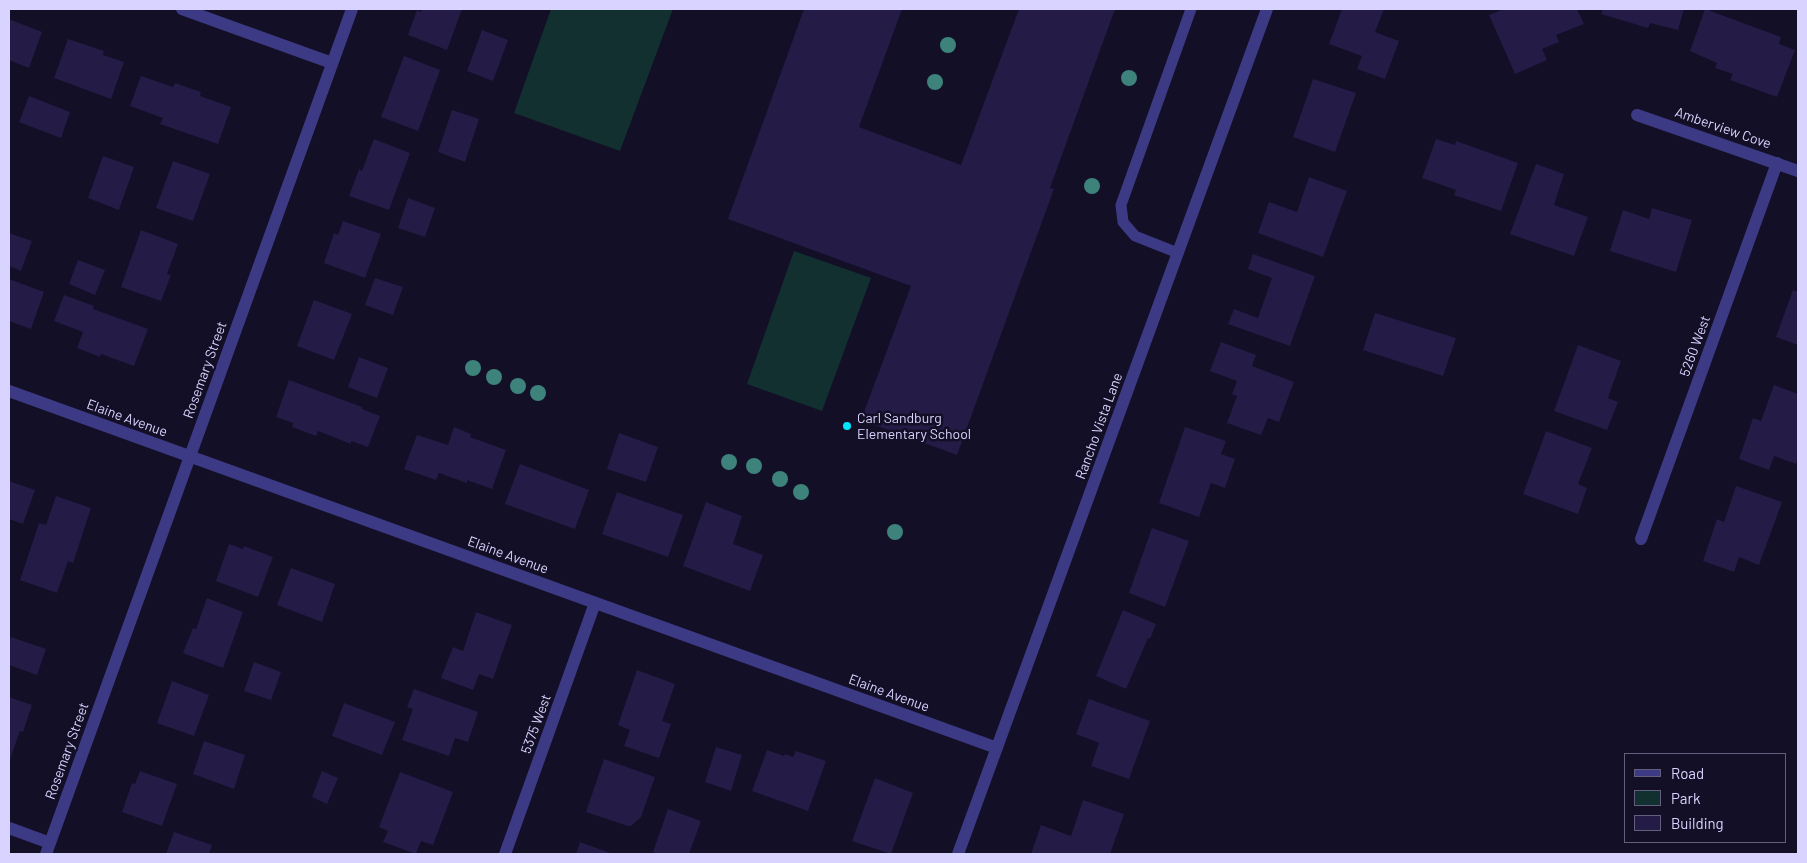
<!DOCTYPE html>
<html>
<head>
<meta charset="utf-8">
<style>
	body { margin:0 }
	#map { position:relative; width:1807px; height:863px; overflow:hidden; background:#130f26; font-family:Barlow,sans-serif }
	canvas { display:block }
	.frame { position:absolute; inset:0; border:10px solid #d9d4ff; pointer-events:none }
	.legend { position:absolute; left:1624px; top:753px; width:162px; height:90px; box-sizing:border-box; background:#130f26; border:1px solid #625e7d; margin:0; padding:6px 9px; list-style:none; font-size:15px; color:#d9d4ff }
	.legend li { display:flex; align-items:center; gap:10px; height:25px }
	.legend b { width:25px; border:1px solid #625e7d }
</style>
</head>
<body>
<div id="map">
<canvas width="1807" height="863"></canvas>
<div class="frame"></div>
<ul class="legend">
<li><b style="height:6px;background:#3d3a85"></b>Road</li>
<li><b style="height:14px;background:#12302f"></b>Park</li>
<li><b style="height:14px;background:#241b47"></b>Building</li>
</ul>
</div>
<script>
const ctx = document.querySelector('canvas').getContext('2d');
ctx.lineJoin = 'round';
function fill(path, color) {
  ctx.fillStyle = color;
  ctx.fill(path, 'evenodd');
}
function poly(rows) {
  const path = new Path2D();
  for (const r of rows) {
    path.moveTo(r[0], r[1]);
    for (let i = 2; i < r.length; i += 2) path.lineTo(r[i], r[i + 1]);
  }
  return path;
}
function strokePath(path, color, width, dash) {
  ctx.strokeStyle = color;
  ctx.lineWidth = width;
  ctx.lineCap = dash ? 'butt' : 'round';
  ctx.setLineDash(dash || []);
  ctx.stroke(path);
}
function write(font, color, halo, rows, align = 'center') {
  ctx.font = font + ' Barlow,sans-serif';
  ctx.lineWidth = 5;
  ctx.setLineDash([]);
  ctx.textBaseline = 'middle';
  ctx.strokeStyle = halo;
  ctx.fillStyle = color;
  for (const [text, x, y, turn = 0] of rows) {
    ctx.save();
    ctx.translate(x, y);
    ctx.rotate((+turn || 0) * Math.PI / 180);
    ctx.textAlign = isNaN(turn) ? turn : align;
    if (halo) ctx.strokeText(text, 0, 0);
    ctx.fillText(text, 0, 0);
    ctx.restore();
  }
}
const green = poly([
	[551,9,673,9,620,151,514,113],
	[794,251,871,278,822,411,747,384]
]);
const building = poly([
	[422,9,462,9,447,50,408,35,417,10,421,12],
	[804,9,902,9,859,127,961,165,1019,9,1115,9,1050,188,1054,189,957,455,861,420,911,286,728,219],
	[1342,9,1384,9,1375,32,1399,41,1385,79,1357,69,1362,56,1329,44],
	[1504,9,1577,9,1584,24,1556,35,1559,42,1542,49,1547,60,1515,74,1489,15],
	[1603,9,1684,9,1678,30,1650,23,1648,28,1601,14],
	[1705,9,1781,37,1779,44,1795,50,1777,97,1730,80,1733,74,1715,68,1717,63,1690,51],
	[9,19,42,32,29,68,9,60],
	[482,30,508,40,493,81,467,71],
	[68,39,104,51,103,55,124,62,111,99,54,78],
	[404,56,440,70,418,131,381,117],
	[141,76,173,87,175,83,201,92,200,96,231,107,218,144,160,124,163,118,130,106],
	[1313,79,1356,93,1335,152,1293,137],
	[29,96,70,112,61,138,19,122],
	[452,110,479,119,465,162,438,152],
	[374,139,410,153,389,210,349,196,359,169,362,171],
	[1436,139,1455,145,1456,141,1518,163,1501,211,1454,195,1456,190,1422,178],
	[103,156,134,167,119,210,88,198],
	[173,161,210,174,193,221,156,208],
	[1536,164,1564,174,1554,205,1588,217,1574,256,1510,234],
	[1309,177,1347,191,1323,257,1258,233,1269,202,1297,212],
	[408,198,435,208,425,237,398,228],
	[1652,208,1692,220,1676,272,1610,251,1623,210,1649,219],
	[343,221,381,234,365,278,324,263,334,233,338,235],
	[141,230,178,244,167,274,171,275,161,301,121,287],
	[9,233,32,241,21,271,9,266],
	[1253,254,1315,276,1290,346,1228,324,1234,309,1258,318,1272,278,1248,269],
	[78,260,105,270,95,295,69,284],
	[375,278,403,287,393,315,365,305],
	[9,279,44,292,31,329,9,321],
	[1793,290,1798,292,1798,345,1776,337],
	[64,295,94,306,93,309,148,329,134,366,101,354,100,357,77,348,83,332,54,321],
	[314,300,352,314,334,360,297,346],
	[1375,313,1456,338,1443,376,1363,350],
	[1221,342,1256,355,1252,366,1294,382,1279,422,1268,418,1261,435,1227,423,1237,396,1232,394,1237,381,1210,371],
	[1578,345,1621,361,1608,398,1618,402,1607,430,1554,411],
	[359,357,388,368,377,398,348,387],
	[289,380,362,407,362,409,380,416,368,447,351,441,351,444,318,431,316,436,292,427,293,423,276,417],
	[1774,385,1798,394,1798,457,1796,464,1774,456,1769,470,1739,459,1753,418,1761,421],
	[454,427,471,434,470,437,506,450,492,489,467,480,467,483,439,473,436,480,404,469,417,435,448,445],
	[1185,427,1226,441,1221,454,1235,459,1225,488,1211,483,1199,517,1159,503],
	[1546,431,1592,448,1578,484,1587,488,1578,514,1523,494],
	[619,433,658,447,646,482,607,469],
	[520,464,589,490,575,529,505,504],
	[9,481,35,490,23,524,9,519],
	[1736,486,1782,502,1759,565,1739,557,1734,572,1703,561,1717,519,1724,522],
	[617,492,683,515,668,557,602,534],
	[56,496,91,508,73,563,68,561,57,593,20,580,39,523,46,525],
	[706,502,742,516,733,544,763,555,750,591,683,566],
	[1152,528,1189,541,1165,607,1129,593],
	[229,544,243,549,244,546,273,557,258,597,216,581],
	[291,568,335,584,322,622,277,605],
	[207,598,243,612,223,668,183,653,193,628,196,629],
	[1123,610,1156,624,1150,639,1148,638,1126,689,1096,676],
	[476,612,512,625,493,679,479,674,473,690,441,678,453,647,463,651],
	[11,637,46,649,37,675,9,665,9,644],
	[254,662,281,672,271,700,244,691],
	[637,670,675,684,662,721,671,724,659,758,624,746,630,730,618,725],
	[172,681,209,695,194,736,157,723],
	[414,689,478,712,468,742,455,738,449,756,402,740,413,709,407,707],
	[9,697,32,705,23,732,20,731,9,762],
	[1089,699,1150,721,1129,779,1091,766,1099,743,1076,734],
	[344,703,395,722,382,755,332,736],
	[204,741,245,755,234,789,193,774],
	[716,747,742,755,731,791,705,782],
	[767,750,784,756,785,754,793,757,796,751,826,761,808,811,752,791],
	[604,759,655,777,641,817,631,826,628,826,586,812],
	[140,771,177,784,162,826,122,812,132,783,135,784],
	[322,771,338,778,327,804,312,797],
	[400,772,453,792,433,845,421,841,416,854,383,842,388,831,379,827],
	[875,778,913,793,891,854,852,841],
	[1083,800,1124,814,1110,854,1031,854,1041,825,1071,836],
	[668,809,701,821,689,854,658,854,653,852],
	[174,832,212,845,209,854,166,854],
	[580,842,613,854,576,854]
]);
const lane = poly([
	[1178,253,1135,236,1123,222,1121,205,1191,9]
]);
const street = poly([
	[182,9,332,63],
	[1637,115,1798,171],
	[9,391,997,748],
	[1641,539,1777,163],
	[9,828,50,843],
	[46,854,352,9],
	[505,854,595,603],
	[958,854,1267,9]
]);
const trees = [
	[948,45],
	[1129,78],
	[935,82],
	[1092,186],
	[473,368],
	[494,377],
	[518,386],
	[538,393],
	[729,462],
	[754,466],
	[780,479],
	[801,492],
	[895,532]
];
const markers = [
	[847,426,5,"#00e5ff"]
];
const streetNames = [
	["Amberview Cove",1723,128,19],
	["5260 West",1695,346,-70],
	["Rosemary Street",205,370,-70],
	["Elaine Avenue",127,418,20],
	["Rancho Vista Lane",1099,426,-70],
	["Elaine Avenue",508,555,20],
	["Elaine Avenue",889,693,20],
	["5375 West",536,724,-70],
	["Rosemary Street",67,751,-70]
];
const poiNames = [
	["Carl Sandburg",857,418],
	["Elementary School",857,434]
];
fill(green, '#12302f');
fill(building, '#241b47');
strokePath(lane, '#3d3a85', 11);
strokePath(street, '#3d3a85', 12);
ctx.fillStyle = '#3d827b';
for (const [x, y] of trees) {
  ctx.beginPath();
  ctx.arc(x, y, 8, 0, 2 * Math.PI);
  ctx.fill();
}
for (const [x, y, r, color] of markers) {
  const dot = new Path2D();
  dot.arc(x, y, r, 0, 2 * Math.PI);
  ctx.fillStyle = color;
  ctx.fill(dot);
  strokePath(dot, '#130f26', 2);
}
write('14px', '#d9d4ff', '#130f26', streetNames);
write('14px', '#d9d4ff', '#130f26', poiNames, 'left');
</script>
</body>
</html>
